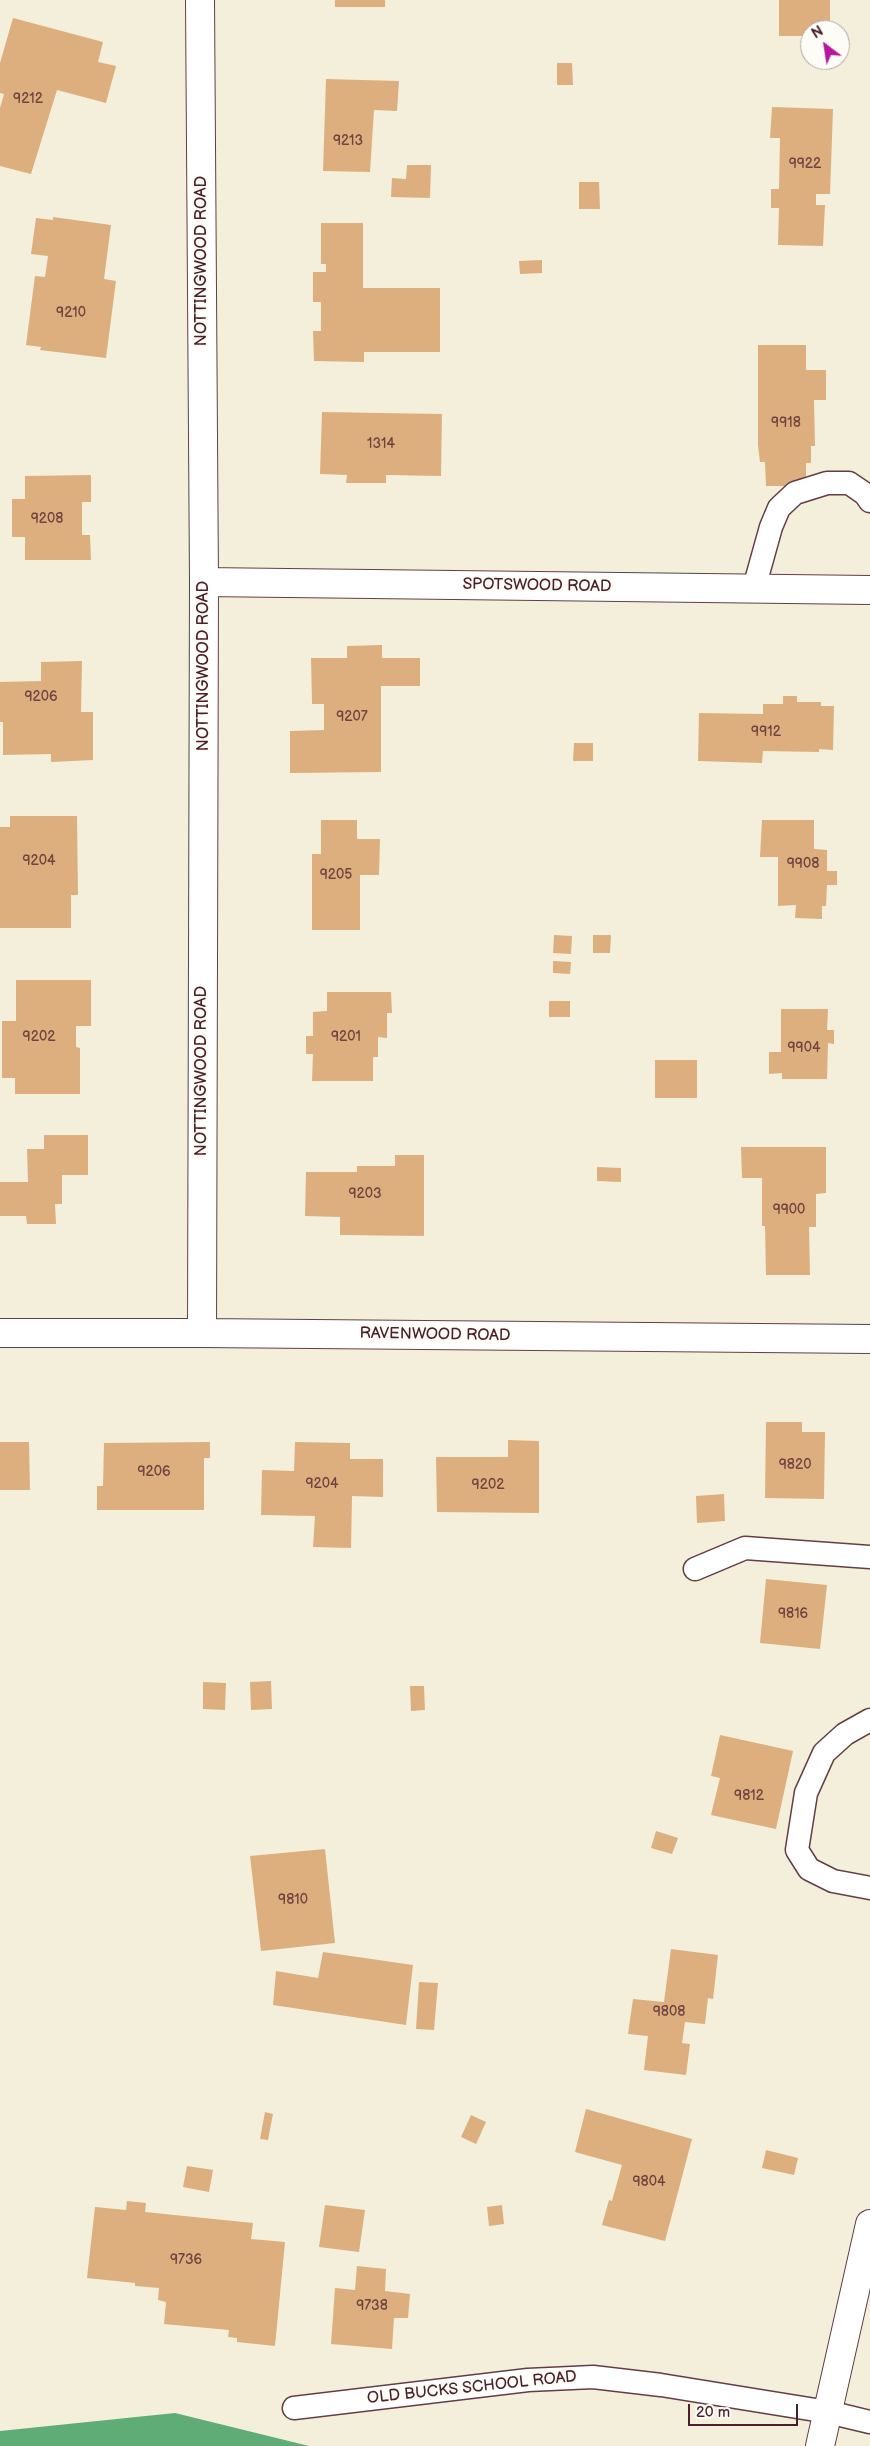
<!DOCTYPE html>
<html>
<head>
<meta charset="utf-8">
<style>
	body { margin:0 }
	#map { position:relative; width:870px; height:2446px; overflow:hidden; background:#f3efdb; font-family:"Balsamiq Sans",sans-serif }
	canvas { display:block }
	.north { position:absolute; left:800px; top:20px; width:50px; height:50px; box-sizing:border-box; background:#fdfcf7; border:1px solid #b5a4a5; border-radius:50%; rotate:329deg; font-size:14px; font-weight:700; line-height:20px; text-align:center; color:#4a1f2b }
	.north::after { content:''; display:block; margin:auto; width:18px; height:22px; background:#b5179e; clip-path:polygon(50% 0,100% 100%,50% 72%,0 100%) }
	.scale { position:absolute; left:688px; top:2404px; width:110px; height:22px; box-sizing:border-box; border:2px solid #4a1f2b; border-top:0; padding-left:6px; font-size:15px; line-height:18px; white-space:nowrap; color:#4a1f2b; -webkit-text-stroke:4px #fdfcf7; paint-order:stroke }
</style>
</head>
<body>
<div id="map">
<canvas width="870" height="2446"></canvas>
<div class="north">N</div>
<div class="scale">20 m</div>
</div>
<script>
const ctx = document.querySelector('canvas').getContext('2d');
ctx.lineJoin = 'round';
function fill(path, color) {
  ctx.fillStyle = color;
  ctx.fill(path, 'evenodd');
}
function poly(rows) {
  const path = new Path2D();
  for (const r of rows) {
    path.moveTo(r[0], r[1]);
    for (let i = 2; i < r.length; i += 2) path.lineTo(r[i], r[i + 1]);
  }
  return path;
}
function strokePath(path, color, width, dash) {
  ctx.strokeStyle = color;
  ctx.lineWidth = width;
  ctx.lineCap = dash ? 'butt' : 'round';
  ctx.setLineDash(dash || []);
  ctx.stroke(path);
}
function write(font, color, halo, rows, align = 'center') {
  ctx.font = font + ' "Balsamiq Sans",sans-serif';
  ctx.lineWidth = 4.5;
  ctx.setLineDash([]);
  ctx.textBaseline = 'middle';
  ctx.strokeStyle = halo;
  ctx.fillStyle = color;
  for (const [text, x, y, turn = 0] of rows) {
    ctx.save();
    ctx.translate(x, y);
    ctx.rotate((+turn || 0) * Math.PI / 180);
    ctx.textAlign = isNaN(turn) ? turn : align;
    if (halo) ctx.strokeText(text, 0, 0);
    ctx.fillText(text, 0, 0);
    ctx.restore();
  }
}
const forest = poly([
	[175,2413,309,2446,0,2446,0,2431]
]);
const building = poly([
	[335,0,385,0,385,7,335,7],
	[779,0,830,0,830,30,810,30,810,36,779,36],
	[13,18,103,42,98,62,116,66,106,103,57,90,31,174,0,166,0,108,4,94,0,93,0,63],
	[557,63,572,63,573,85,557,85],
	[326,79,399,81,397,111,374,110,370,172,323,171],
	[772,107,833,109,830,194,816,194,816,205,825,205,823,246,778,245,779,208,771,208,771,189,779,189,780,138,770,138],
	[407,165,431,165,430,198,391,197,392,178,406,179],
	[579,182,599,182,600,209,579,209],
	[53,217,111,225,104,279,116,281,106,358,40,350,41,347,26,345,35,276,45,277,48,256,31,254,36,218,53,220],
	[321,223,363,223,363,288,440,288,440,352,364,352,364,362,314,361,313,331,321,331,321,302,313,302,313,272,326,272,326,264,321,264],
	[542,260,542,273,520,274,519,261],
	[758,345,806,345,806,370,826,370,826,400,814,400,815,446,811,446,811,463,806,463,806,486,766,486,765,462,760,462,758,445],
	[322,412,442,414,441,476,386,475,386,483,346,483,347,475,320,474],
	[91,475,91,502,82,502,82,535,90,535,91,560,25,560,25,537,12,537,12,499,25,499,25,476],
	[382,645,382,658,420,658,420,686,381,686,381,772,290,773,290,731,324,730,324,704,312,704,311,658,347,658,347,646],
	[82,661,81,712,93,712,93,760,51,762,51,754,3,755,3,722,0,722,0,682,41,681,41,662],
	[783,696,797,696,797,702,821,702,821,706,834,706,833,750,819,749,819,752,763,751,762,763,698,761,699,713,763,714,763,704,783,704],
	[574,743,593,743,593,761,573,761],
	[10,816,77,816,78,895,71,895,71,928,0,928,0,827,10,827],
	[321,820,357,820,357,839,380,839,379,875,360,875,360,930,312,930,312,854,321,854],
	[762,820,814,820,814,849,827,850,827,871,837,871,837,885,827,885,826,906,822,906,822,919,795,918,796,905,778,906,778,857,760,857],
	[554,935,572,936,571,954,553,953],
	[593,935,611,935,610,953,593,953],
	[553,961,571,962,570,974,553,973],
	[16,980,91,980,91,1026,76,1026,76,1047,80,1048,80,1094,15,1094,15,1078,2,1078,2,1021,16,1021],
	[327,992,391,992,392,1013,387,1013,387,1038,378,1037,378,1057,373,1057,373,1081,312,1081,313,1054,306,1054,306,1036,313,1036,313,1012,327,1011],
	[549,1001,570,1001,570,1017,549,1017],
	[781,1009,828,1009,827,1030,834,1030,834,1044,828,1043,827,1079,782,1079,782,1073,769,1074,769,1052,781,1052],
	[655,1060,697,1060,697,1098,655,1098],
	[44,1135,88,1135,88,1175,62,1175,62,1204,55,1204,56,1224,27,1224,26,1216,0,1216,0,1182,28,1182,27,1149,44,1149],
	[741,1147,826,1147,826,1193,816,1194,816,1227,809,1227,810,1275,766,1275,765,1226,762,1226,762,1178,742,1178],
	[395,1155,424,1155,424,1236,340,1235,340,1217,305,1216,306,1172,357,1172,357,1166,395,1166],
	[597,1167,621,1168,621,1182,597,1181],
	[766,1422,802,1422,802,1432,825,1432,824,1499,765,1498],
	[508,1440,539,1441,539,1513,437,1512,436,1457,508,1457],
	[0,1442,29,1442,30,1490,0,1490],
	[210,1442,210,1458,204,1458,204,1510,97,1510,97,1486,103,1486,104,1443],
	[295,1442,350,1443,350,1459,383,1459,383,1497,352,1496,351,1548,313,1547,315,1516,261,1515,262,1470,294,1471],
	[724,1494,725,1521,697,1523,696,1496],
	[766,1579,827,1585,820,1649,760,1643],
	[271,1681,272,1709,251,1710,250,1682],
	[203,1682,226,1683,225,1710,203,1709],
	[410,1686,424,1686,425,1710,411,1711],
	[720,1735,793,1751,776,1829,711,1815,720,1778,711,1776],
	[656,1831,678,1838,672,1854,651,1848],
	[325,1849,335,1943,261,1951,250,1856],
	[671,1949,718,1955,713,1999,708,1998,705,2024,685,2022,682,2043,690,2044,686,2075,644,2070,648,2036,628,2034,633,1999,664,2002],
	[323,1952,413,1965,406,2025,273,2005,276,1971,318,1978],
	[419,1982,438,1983,434,2030,416,2029],
	[586,2109,692,2139,665,2241,602,2225,609,2200,612,2201,622,2165,575,2152],
	[265,2112,273,2114,268,2140,260,2139],
	[471,2115,486,2122,476,2144,461,2137],
	[766,2150,798,2158,794,2175,762,2168],
	[187,2166,213,2170,209,2192,183,2187],
	[127,2201,146,2203,145,2212,253,2223,251,2239,285,2242,275,2346,237,2342,237,2338,228,2337,229,2330,164,2324,166,2302,158,2300,159,2288,135,2286,135,2283,87,2278,95,2207,126,2210],
	[325,2205,365,2210,359,2252,319,2247],
	[502,2205,504,2224,489,2226,487,2207],
	[357,2266,386,2269,385,2291,410,2294,408,2318,394,2318,392,2349,331,2344,335,2288,355,2290]
]);
const service = poly([
	[754,588,771,527,779,508,795,493,827,483,849,483,865,494,870,501],
	[695,1569,745,1548,870,1557],
	[870,1720,845,1734,824,1753,806,1793,797,1850,809,1869,833,1881,870,1888],
	[294,2408,528,2380,593,2377,661,2385,828,2412,870,2422]
]);
const minor = poly([
	[200,0,204,582,202,1333],
	[204,582,870,590],
	[0,1333,202,1333,870,1339]
]);
const secondary = poly([
	[820,2446,870,2224]
]);
const numberNames = [
	["9212",28,99],
	["9213",348,141],
	["9922",805,164],
	["9210",71,313],
	["9918",786,423],
	["1314",381,444],
	["9208",47,519],
	["9206",41,697],
	["9207",352,717],
	["9912",766,732],
	["9204",39,861],
	["9908",803,864],
	["9205",336,875],
	["9202",39,1037],
	["9201",346,1037],
	["9904",804,1048],
	["9203",365,1194],
	["9900",789,1210],
	["9820",795,1465],
	["9206",154,1472],
	["9204",322,1484],
	["9202",488,1485],
	["9816",793,1614],
	["9812",749,1796],
	["9810",293,1900],
	["9808",669,2012],
	["9804",649,2182],
	["9736",186,2260],
	["9738",372,2306]
];
const streetNames = [
	["NOTTINGWOOD ROAD",202,261,-90],
	["SPOTSWOOD ROAD",537,586,1],
	["NOTTINGWOOD ROAD",204,666,-90],
	["NOTTINGWOOD ROAD",202,1071,-90],
	["RAVENWOOD ROAD",435,1335,1],
	["OLD BUCKS SCHOOL ROAD",472,2388,-6]
];
fill(forest, '#60ac76');
fill(building, '#ddaf7e');
strokePath(service, '#633e45', 25);
strokePath(minor, '#633e45', 30);
strokePath(secondary, '#633e45', 30);
strokePath(service, '#fff', 22);
strokePath(minor, '#fff', 28);
strokePath(secondary, '#fff', 28);
write('14px', '#6f4340', null, numberNames);
write('16px', '#4a1f2b', '#fdfcf7', streetNames);
</script>
</body>
</html>
